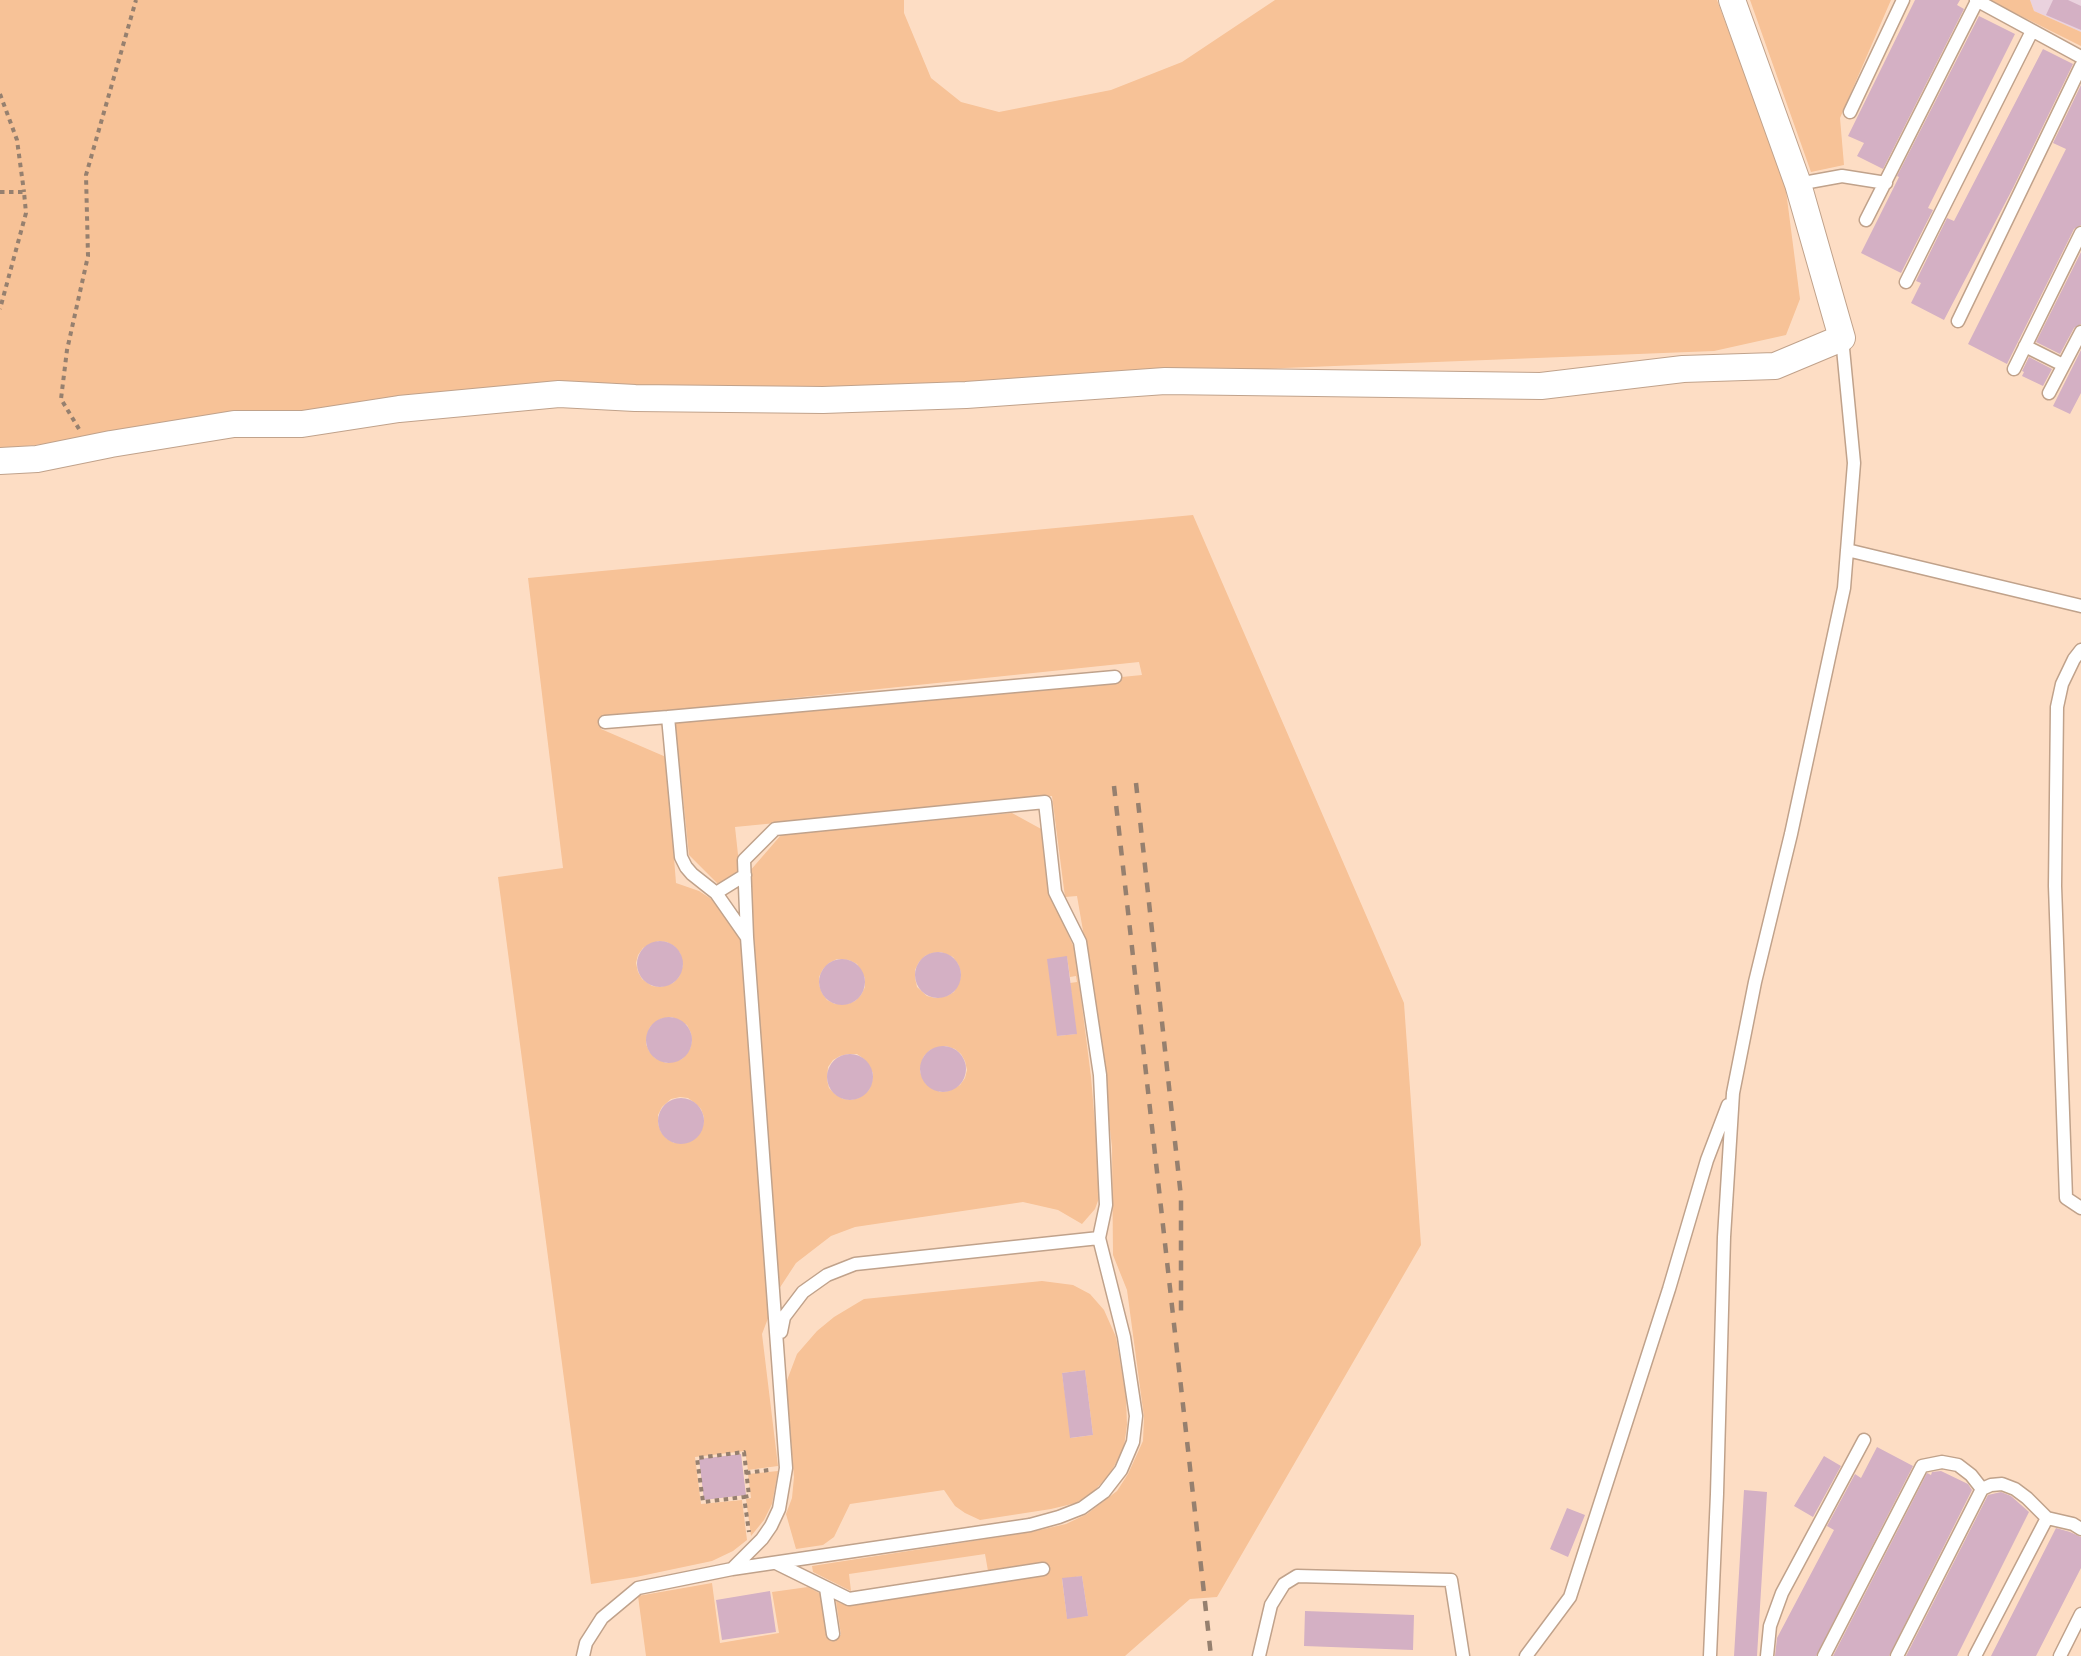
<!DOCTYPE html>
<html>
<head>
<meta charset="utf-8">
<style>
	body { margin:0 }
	canvas { display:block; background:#fdddc4 }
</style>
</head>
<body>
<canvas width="2081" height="1656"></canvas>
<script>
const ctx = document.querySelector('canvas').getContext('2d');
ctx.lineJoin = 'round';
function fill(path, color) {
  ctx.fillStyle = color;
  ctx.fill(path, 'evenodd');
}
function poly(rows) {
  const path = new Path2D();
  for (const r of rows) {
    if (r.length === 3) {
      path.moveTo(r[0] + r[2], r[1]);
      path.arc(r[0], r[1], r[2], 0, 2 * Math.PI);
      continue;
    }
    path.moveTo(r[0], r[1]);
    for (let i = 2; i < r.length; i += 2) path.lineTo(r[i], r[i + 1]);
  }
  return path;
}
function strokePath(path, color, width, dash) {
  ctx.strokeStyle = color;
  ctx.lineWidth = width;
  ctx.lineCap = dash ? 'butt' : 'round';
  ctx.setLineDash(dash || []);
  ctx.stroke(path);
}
const commercial = poly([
	[2030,0,2081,0,2081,32,2034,11]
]);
const green = poly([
	[0,0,904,0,904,13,931,78,961,102,999,112,1111,90,1182,62,1275,0,1717,0,1785,183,1800,299,1786,335,1714,351,1284,368,1095,378,789,388,78,440,0,449],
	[1750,0,1891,0,1840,118,1844,165,1811,172],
	[1989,0,2030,0,2034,11,2081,32,2081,46],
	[1193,515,1404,1003,1421,1245,1217,1597,1190,1599,1125,1656,646,1656,638,1596,712,1583,720,1643,779,1633,772,1592,808,1587,821,1594,829,1638,841,1635,836,1601,842,1604,1048,1574,1046,1563,988,1571,985,1554,849,1574,851,1591,813,1572,812,1566,1031,1532,1066,1524,1087,1514,1117,1491,1128,1474,1143,1441,1144,1417,1127,1290,1113,1255,1112,1147,1096,1006,1077,896,1065,897,1052,796,735,827,740,873,720,886,689,855,675,721,1142,675,1139,662,600,718,601,729,666,757,676,883,699,891,722,906,742,940,770,1313,762,1334,778,1466,748,1470,745,1451,695,1457,701,1504,742,1500,747,1540,733,1551,712,1561,636,1577,591,1584,498,877,563,868,528,578],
	[658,941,667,942,674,946,680,953,683,965,679,977,673,983,661,987,652,986,642,979,638,972,636,963,638,955,643,948],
	[672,1017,687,1025,691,1033,692,1041,690,1049,682,1059,666,1063,655,1058,649,1051,646,1044,647,1035,650,1027,660,1019],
	[680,1097,688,1098,695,1103,701,1109,704,1117,703,1126,697,1137,686,1143,674,1143,666,1138,661,1132,658,1124,658,1115,662,1107,671,1099],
	[1082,1576,1088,1616,1067,1618,1062,1579],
	[1012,813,1043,830,1048,889,1075,950,1091,1077,1099,1170,1099,1198,1095,1209,1082,1224,1058,1210,1023,1202,855,1227,831,1236,796,1263,779,1289,749,872,781,835],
	[941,952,953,957,958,964,961,972,960,980,954,992,947,996,935,998,927,996,917,987,915,978,915,970,919,962,925,956,932,953],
	[1067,957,1070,977,1076,976,1077,982,1070,983,1076,1034,1057,1036],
	[837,959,849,960,857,964,865,978,865,987,861,995,855,1001,848,1004,835,1004,827,1000,822,993,819,985,819,977,823,969,829,963],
	[946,1046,955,1049,961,1054,965,1061,967,1070,965,1078,960,1085,949,1091,940,1092,926,1084,920,1072,921,1064,924,1056,930,1050],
	[848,1054,857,1054,864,1059,873,1073,872,1082,869,1090,859,1098,851,1100,843,1099,835,1094,829,1088,827,1080,828,1067,833,1060,840,1056],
	[1042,1281,1073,1285,1090,1294,1104,1310,1116,1337,1126,1397,1127,1425,1124,1447,1110,1474,1094,1491,1076,1503,1051,1509,980,1520,965,1513,955,1506,944,1490,850,1504,834,1537,823,1545,796,1549,786,1514,792,1498,794,1477,786,1383,797,1354,817,1331,834,1317,864,1299],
	[1085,1370,1093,1435,1071,1438,1062,1373],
	[778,1471,772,1504,764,1520,751,1536,746,1499,751,1498,748,1474]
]);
const building = poly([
	[1915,0,1960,0,1957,5,1964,9,1883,169,1857,156,1864,143,1848,136],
	[2053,0,2068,0,2081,6,2081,30,2046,15],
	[1979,16,2015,34,1928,208,1933,210,1901,273,1861,253,1899,177,1897,176],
	[2043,49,2073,64,2013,188,1944,320,1911,303,1921,283,1916,281,1947,218,1954,221],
	[2081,85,2081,225,2074,229,2007,364,1968,344,2066,149,2053,143],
	[2081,252,2081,324,2074,328,2060,354,2036,342],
	[2081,350,2081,393,2070,414,2053,406],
	[2029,357,2052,369,2043,386,2022,376,2024,372,2022,371],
	[660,964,23],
	[938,975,23],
	[1067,956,1077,1034,1057,1036,1047,959],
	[842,982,23],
	[669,1040,23],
	[943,1069,23],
	[850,1077,23],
	[681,1121,23],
	[1085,1370,1093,1435,1070,1438,1062,1373],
	[1877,1447,1913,1466,1816,1656,1775,1656,1777,1638,1834,1530,1827,1526,1855,1474,1861,1478],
	[741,1454,746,1495,704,1500,699,1459],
	[1824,1456,1841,1466,1813,1517,1794,1506],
	[1941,1471,1968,1484,1972,1490,1889,1656,1833,1656,1927,1473,1931,1475,1932,1472],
	[1744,1490,1767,1492,1757,1656,1734,1656],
	[2001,1492,2011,1496,2029,1512,1957,1656,1906,1656,1988,1495],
	[1567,1508,1585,1515,1568,1557,1550,1549],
	[2056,1528,2070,1532,2081,1537,2081,1568,2036,1656,1991,1656],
	[1082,1576,1088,1616,1067,1619,1062,1578],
	[770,1591,776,1632,722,1640,716,1600],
	[1305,1611,1414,1615,1413,1650,1304,1646]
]);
const path = poly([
	[0,94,17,140,24,192],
	[0,192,24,192,26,213,0,309],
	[79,429,61,399,67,350,88,256,86,175,136,0],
	[746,1473,769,1470],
	[744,1497,749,1496,744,1452,697,1458,703,1502,744,1497,749,1532]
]);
const service = poly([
	[1976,0,2081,57],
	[1850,112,1903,0],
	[1798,184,1842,176,1886,183],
	[1866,220,1977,1],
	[1906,282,2032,31],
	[1958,321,2081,66],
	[2025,346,2063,365],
	[2014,369,2081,233],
	[2049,393,2081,332],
	[1847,550,2081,606],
	[2081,650,2074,659,2062,684,2057,707,2055,886,2066,1198,2081,1208],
	[605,722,668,717],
	[716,893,745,875],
	[746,936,716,893,692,874,686,867,681,857,668,717,1115,677],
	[781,1332,784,1317,803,1292,827,1275,855,1264,1099,1238],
	[776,1563,849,1599,1043,1569],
	[826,1588,833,1634],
	[583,1656,586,1643,602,1618,638,1588,732,1569,1030,1525,1059,1517,1082,1508,1104,1492,1121,1470,1133,1442,1136,1416,1124,1337,1099,1238,1106,1205,1100,1075,1080,942,1055,892,1045,802,775,829,744,860,747,937,786,1468,779,1509,771,1526,762,1539,732,1569],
	[1259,1656,1271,1605,1284,1584,1297,1576,1451,1580,1463,1656],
	[1526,1656,1570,1597,1669,1289,1707,1160,1728,1105],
	[1710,1656,1717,1494,1724,1237,1733,1093,1755,982,1791,834,1844,588,1854,463,1842,338],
	[1767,1656,1770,1626,1782,1593,1864,1440],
	[1824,1656,1922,1466,1942,1462,1958,1465,1971,1475,1982,1489],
	[1897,1656,1982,1489,1991,1485,2002,1484,2015,1489,2027,1498,2047,1518,2073,1524,2081,1529],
	[1975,1656,2047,1518],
	[2060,1656,2081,1614]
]);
const minor = poly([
	[0,461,37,459,111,444,234,424,302,424,399,409,559,394,635,398,823,400,966,395,1165,381,1541,386,1683,369,1775,366,1842,338,1798,184,1732,0]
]);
const rail = poly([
	[1136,783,1181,1197,1181,1320],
	[1114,786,1211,1656]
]);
fill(commercial, '#ead2de');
fill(green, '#f7c297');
fill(building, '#d4b0c4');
strokePath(service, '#c0a28b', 15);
strokePath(minor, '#c0a28b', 28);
strokePath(path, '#96806f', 4, [4.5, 4.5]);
strokePath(service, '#fff', 12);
strokePath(minor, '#fff', 26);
strokePath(rail, '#96806f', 4.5, [10, 10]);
</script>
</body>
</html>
